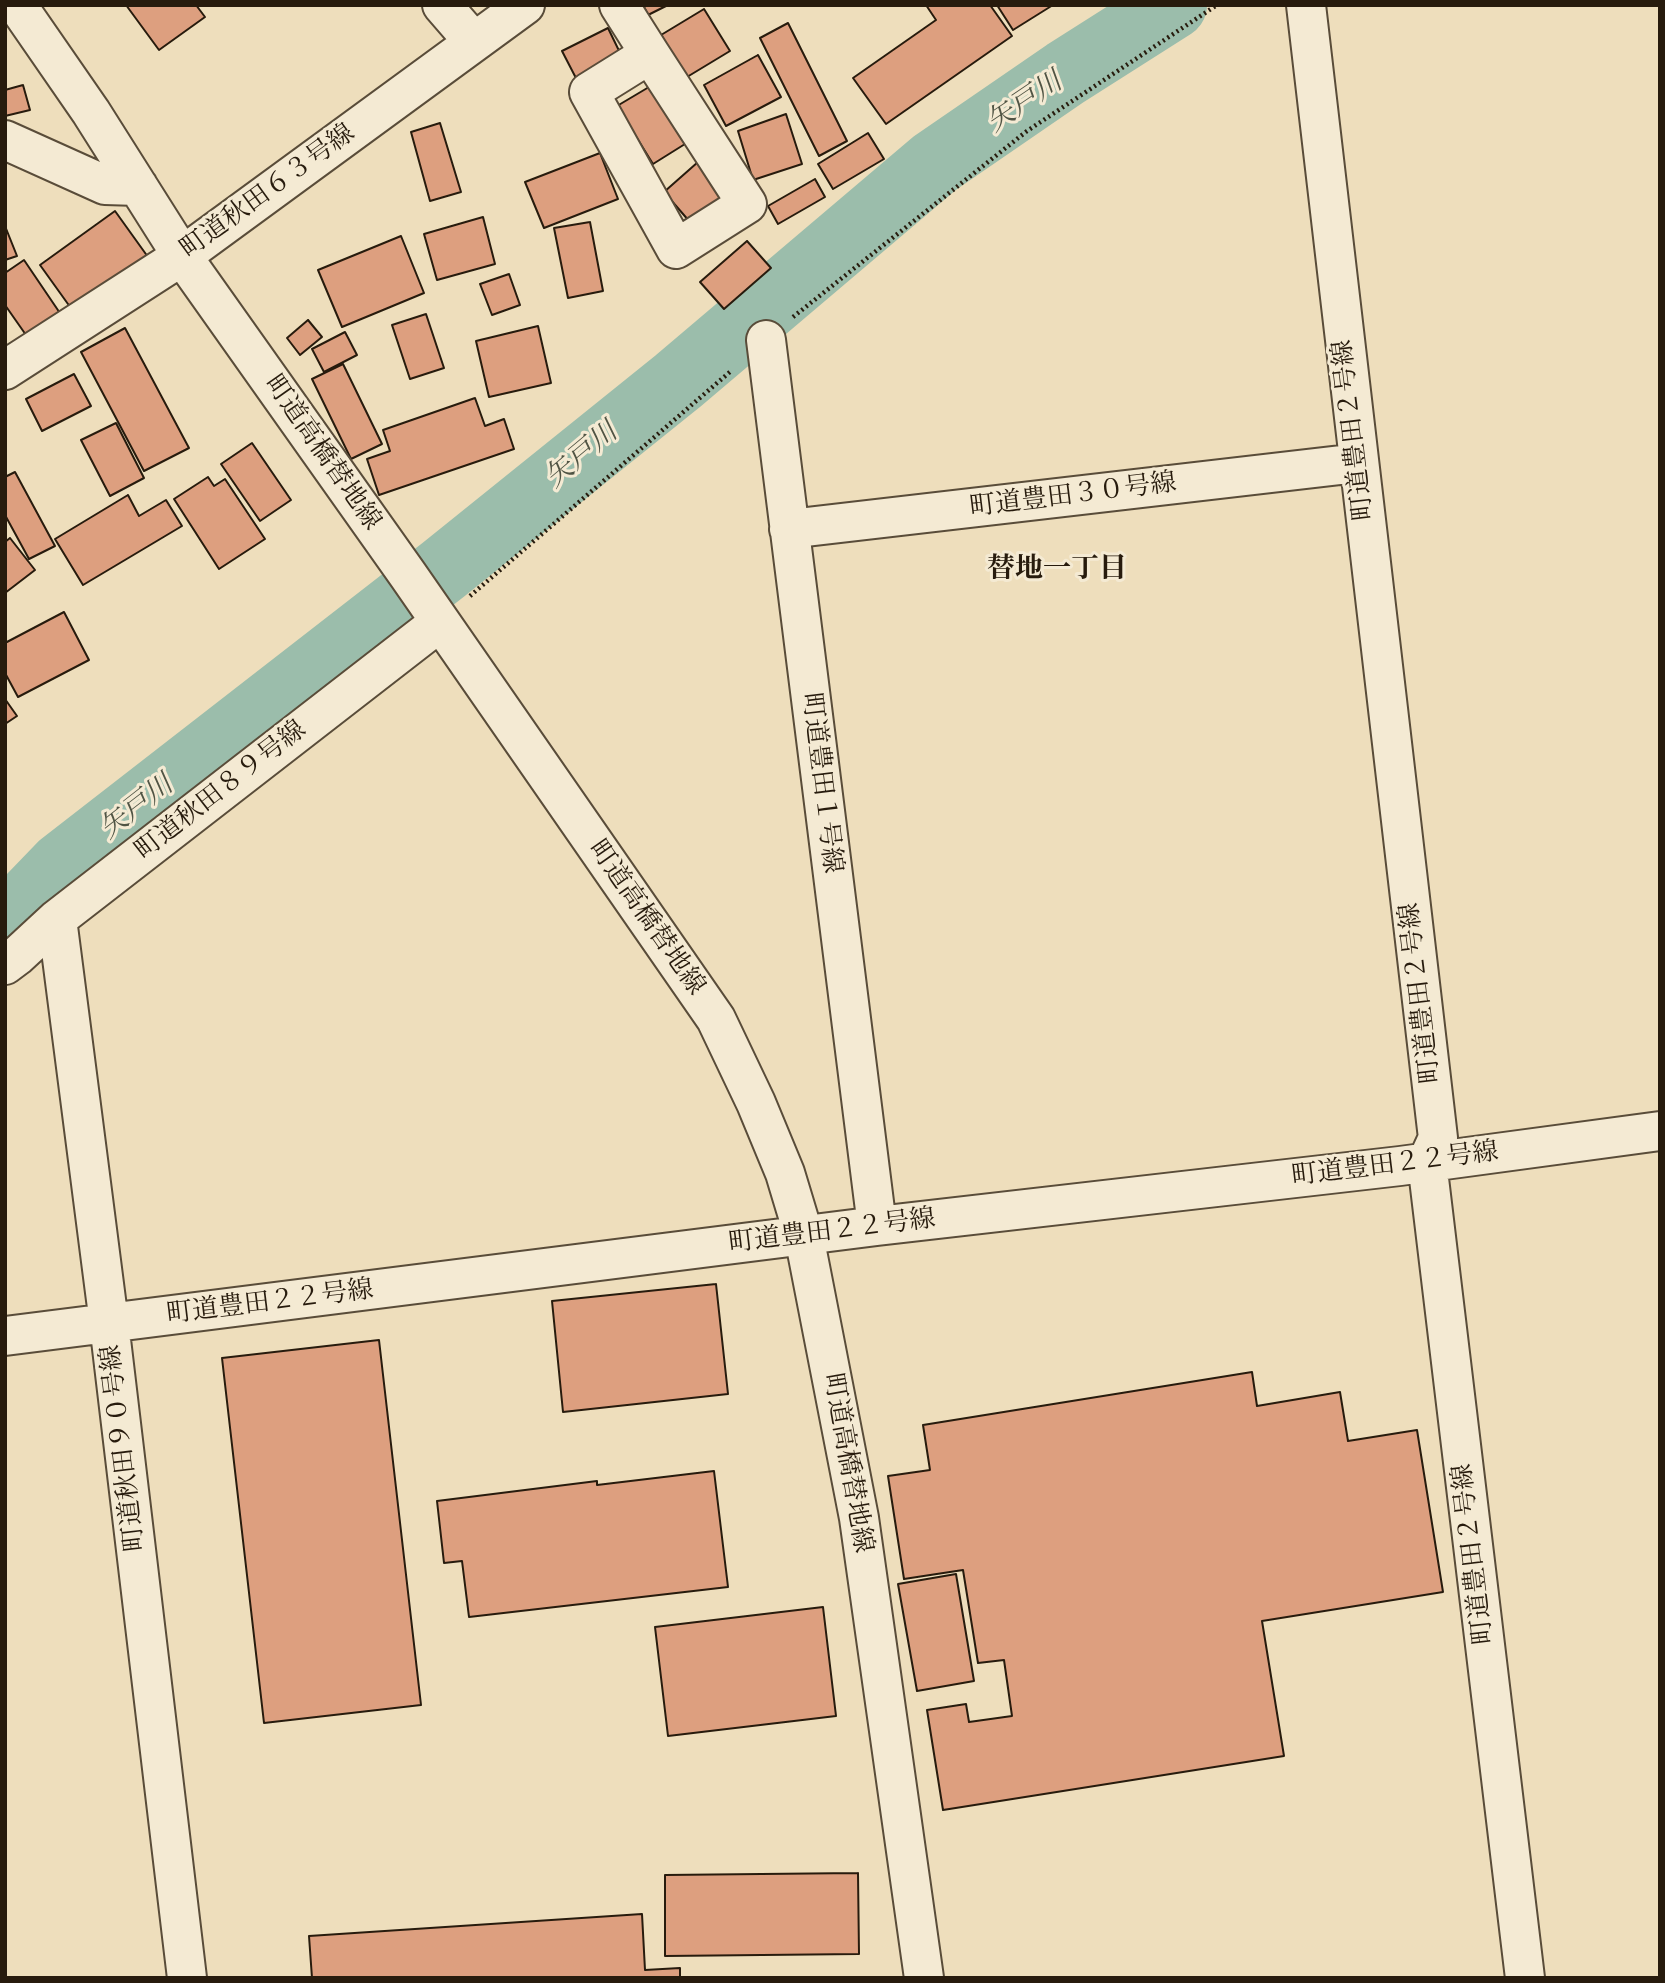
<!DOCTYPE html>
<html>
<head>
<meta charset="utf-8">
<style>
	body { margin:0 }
	#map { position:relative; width:1665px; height:1983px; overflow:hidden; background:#eedebc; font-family:Alegreya,serif }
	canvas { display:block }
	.frame { position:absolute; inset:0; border:7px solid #271b0d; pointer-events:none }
</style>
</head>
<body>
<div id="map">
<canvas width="1665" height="1983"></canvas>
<div class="frame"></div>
</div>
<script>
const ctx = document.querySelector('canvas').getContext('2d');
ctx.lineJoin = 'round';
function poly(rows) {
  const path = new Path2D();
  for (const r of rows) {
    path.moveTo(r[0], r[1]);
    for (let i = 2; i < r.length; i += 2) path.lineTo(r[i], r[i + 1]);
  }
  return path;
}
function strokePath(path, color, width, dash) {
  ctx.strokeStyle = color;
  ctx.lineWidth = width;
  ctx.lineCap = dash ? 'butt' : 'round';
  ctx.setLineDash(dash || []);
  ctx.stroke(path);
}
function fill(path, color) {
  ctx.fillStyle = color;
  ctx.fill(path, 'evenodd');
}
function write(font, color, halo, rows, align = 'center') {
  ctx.font = font + ' Alegreya,"Noto Serif JP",serif';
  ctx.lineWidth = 6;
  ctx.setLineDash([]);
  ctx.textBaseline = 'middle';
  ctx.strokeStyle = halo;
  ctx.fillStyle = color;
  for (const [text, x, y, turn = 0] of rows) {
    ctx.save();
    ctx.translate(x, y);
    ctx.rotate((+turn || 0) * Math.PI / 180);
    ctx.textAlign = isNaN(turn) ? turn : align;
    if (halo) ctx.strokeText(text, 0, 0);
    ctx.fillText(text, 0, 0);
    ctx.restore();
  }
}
const river = poly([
	[5,925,63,865,443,570,678,381,935,163,1066,73,1173,5]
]);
const building = poly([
	[126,5,196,5,205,17,159,50,126,5],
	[643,5,668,5,648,15,643,5],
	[926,5,990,5,1012,36,886,124,853,78,936,20,926,5],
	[997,5,1053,5,1013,30,997,5],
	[704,9,730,51,687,77,661,35,704,9],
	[788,23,847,141,819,156,760,38,788,23],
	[608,28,623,59,578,82,562,51,608,28],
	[758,55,781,97,726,126,704,85,758,55],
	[23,85,30,110,5,116,5,90,23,85],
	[649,87,685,144,653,164,617,106,649,87],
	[786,114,802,164,753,180,738,131,786,114],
	[440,123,461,192,430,201,411,132,440,123],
	[868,133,884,159,833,189,818,164,868,133],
	[600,153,618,199,544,228,525,182,600,153],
	[698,162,730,200,696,229,664,192,698,162],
	[815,179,825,197,778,224,768,206,815,179],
	[115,211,148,257,73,311,40,265,115,211],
	[483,217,495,264,437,280,424,234,483,217],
	[590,222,603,291,568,298,554,228,590,222],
	[5,226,17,256,5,260,5,226],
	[401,236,424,293,342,327,318,270,401,236],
	[747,241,771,268,724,309,700,282,747,241],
	[24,260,66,322,33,345,5,305,5,273,24,260],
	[509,274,520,305,492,315,480,284,509,274],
	[426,314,444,368,410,379,392,325,426,314],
	[308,320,322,337,300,355,287,338,308,320],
	[538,326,551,383,489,397,476,341,538,326],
	[125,328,189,448,144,471,81,352,125,328],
	[345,332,357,355,324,372,312,349,345,332],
	[343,364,382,444,351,459,312,379,343,364],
	[74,374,91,406,42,431,26,399,74,374],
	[475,398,485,426,504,419,514,449,379,495,367,459,390,451,383,430,475,398],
	[116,423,144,478,110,496,81,440,116,423],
	[252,443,291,500,260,521,221,464,252,443],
	[15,472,55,546,29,559,5,515,5,477,15,472],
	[208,477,214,486,225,479,265,539,219,569,174,499,208,477],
	[128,495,139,516,166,500,182,526,83,585,55,539,128,495],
	[10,538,35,570,5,593,5,542,10,538],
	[64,612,89,660,18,697,5,673,5,643,64,612],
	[5,699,17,716,5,724,5,699],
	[716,1284,728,1394,563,1412,552,1301,716,1284],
	[379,1340,421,1705,264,1723,222,1358,379,1340],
	[1252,1372,1257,1406,1340,1392,1348,1441,1417,1430,1443,1592,1262,1621,1284,1756,943,1810,927,1710,966,1704,969,1722,1012,1716,1004,1660,978,1663,963,1570,904,1579,888,1476,930,1470,923,1425,1252,1372],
	[714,1471,728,1587,469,1617,462,1561,444,1563,437,1501,597,1481,597,1485,714,1471],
	[956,1574,974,1681,917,1691,898,1584,956,1574],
	[823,1607,836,1716,668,1736,655,1627,823,1607],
	[858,1873,859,1954,665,1956,665,1875,858,1873],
	[642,1914,645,1970,680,1968,680,1978,312,1978,309,1936,642,1914]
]);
const path = poly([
	[793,317,1027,131,1217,5],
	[470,596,731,371]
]);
const minor = poly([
	[17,5,91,112,182,256,408,575,716,1019,756,1103,785,1173,804,1236,859,1518,924,1978],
	[442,5,474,42],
	[619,5,650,54,747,204,676,249,589,92,650,54],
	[1306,5,1438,1138,1427,1162,1525,1978],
	[5,140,105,185,138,186],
	[766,340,877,1226],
	[5,370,182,256,525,5],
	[789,529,1358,463],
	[57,919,109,1323,187,1978],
	[5,965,17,956,57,919,440,622],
	[5,1336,877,1226,1400,1166,1660,1131]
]);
const streetNames = [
	["町道秋田６３号線",268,192,-36],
	["町道豊田２号線",1354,430,-97],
	["町道高橋替地線",322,453,55],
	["町道豊田３０号線",1073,496,-7],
	["町道豊田１号線",821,783,83],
	["町道秋田８９号線",221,791,-38],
	["町道高橋替地線",646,918,55],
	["町道豊田２号線",1421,993,-97],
	["町道豊田２２号線",1395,1165,-7],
	["町道豊田２２号線",832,1232,-7],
	["町道豊田２２号線",270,1303,-7],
	["町道秋田９０号線",124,1448,-97],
	["町道高橋替地線",847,1463,80],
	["町道豊田２号線",1474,1554,-97]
];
const waterNames = [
	["矢戸川",1025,103,-34],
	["矢戸川",582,456,-40],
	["矢戸川",137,808,-38]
];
const neighbourhoodNames = [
	["替地一丁目",1057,570]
];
strokePath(river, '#9bbdab', 68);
fill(building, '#dd9f7f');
strokePath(building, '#271b0d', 2);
strokePath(minor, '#594c39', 42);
strokePath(path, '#271b0d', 4.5, [2, 3.5]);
strokePath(minor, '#f4ead3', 38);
write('26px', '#271b0d', '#f4ead3', streetNames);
write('italic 28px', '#505444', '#f4ead3', waterNames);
write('bold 28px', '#271b0d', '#f4ead3', neighbourhoodNames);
</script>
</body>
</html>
